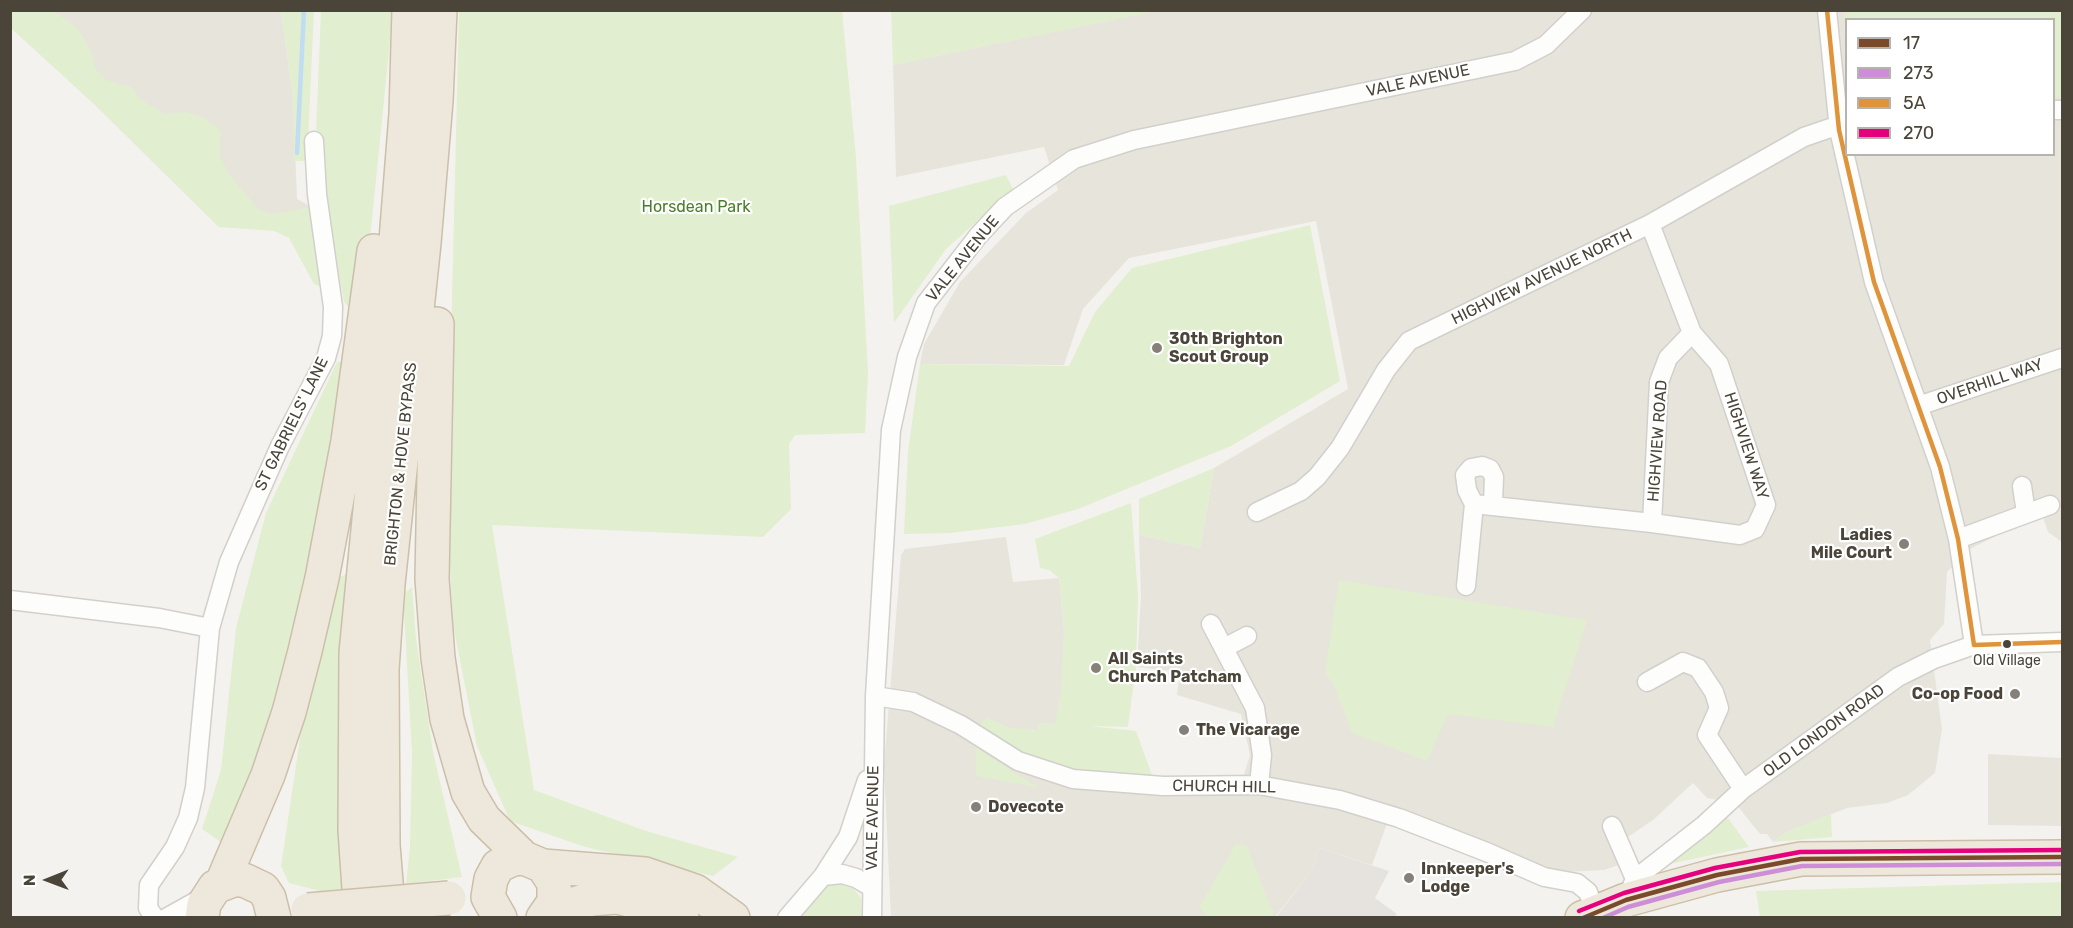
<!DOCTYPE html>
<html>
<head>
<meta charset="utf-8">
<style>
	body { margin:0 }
	#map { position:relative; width:2073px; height:928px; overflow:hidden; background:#f4f2ee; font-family:Rubik,sans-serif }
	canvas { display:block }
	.frame { position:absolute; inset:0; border:12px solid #4b4439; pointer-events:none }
	.legend { position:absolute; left:1845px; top:18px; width:210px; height:138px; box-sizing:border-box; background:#fff; border:2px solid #b7b4b0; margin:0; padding:8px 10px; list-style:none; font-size:18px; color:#4b4439 }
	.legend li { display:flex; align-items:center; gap:12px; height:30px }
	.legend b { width:30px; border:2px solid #b7b4b0 }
	.north { position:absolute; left:18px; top:850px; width:60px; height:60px; -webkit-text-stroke:4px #fff; paint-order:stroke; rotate:269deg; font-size:16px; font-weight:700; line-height:24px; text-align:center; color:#4b4439 }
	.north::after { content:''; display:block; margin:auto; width:21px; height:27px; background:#4b4439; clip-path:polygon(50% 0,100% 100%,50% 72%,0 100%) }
</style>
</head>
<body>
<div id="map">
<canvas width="2073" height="928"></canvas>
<div class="frame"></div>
<ul class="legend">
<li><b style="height:8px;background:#7a4b2a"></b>17</li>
<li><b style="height:8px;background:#cd8dd7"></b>273</li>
<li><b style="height:8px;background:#df943c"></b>5A</li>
<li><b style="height:8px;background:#e5007d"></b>270</li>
</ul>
<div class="north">N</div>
</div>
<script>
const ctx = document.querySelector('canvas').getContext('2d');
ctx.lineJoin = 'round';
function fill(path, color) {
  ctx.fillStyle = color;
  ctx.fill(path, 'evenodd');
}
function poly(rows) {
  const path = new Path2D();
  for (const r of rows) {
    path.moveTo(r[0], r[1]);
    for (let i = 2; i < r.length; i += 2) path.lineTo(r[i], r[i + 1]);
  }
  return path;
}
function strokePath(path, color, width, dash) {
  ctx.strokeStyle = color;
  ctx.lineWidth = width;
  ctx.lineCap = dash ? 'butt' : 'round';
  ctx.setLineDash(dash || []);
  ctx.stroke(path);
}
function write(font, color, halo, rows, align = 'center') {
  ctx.font = font + ' Rubik,sans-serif';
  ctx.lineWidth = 4.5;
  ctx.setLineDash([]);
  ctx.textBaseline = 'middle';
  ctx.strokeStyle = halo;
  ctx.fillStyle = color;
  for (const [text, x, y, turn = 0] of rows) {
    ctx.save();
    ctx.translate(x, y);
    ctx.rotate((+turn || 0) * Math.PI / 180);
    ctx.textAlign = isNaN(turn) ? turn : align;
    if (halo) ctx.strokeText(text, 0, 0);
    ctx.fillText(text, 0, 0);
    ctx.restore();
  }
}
const residential = poly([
	[1158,10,2062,11,2062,542,2048,532,2043,517,2014,527,1972,548,1947,572,1944,624,1930,640,1942,729,1935,773,1908,795,1887,803,1847,808,1789,831,1773,842,1767,834,1760,834,1735,803,1707,798,1693,783,1653,820,1622,841,1630,861,1604,870,1564,872,1522,862,1393,807,1372,865,1319,848,1311,872,1275,917,891,918,884,766,901,555,905,549,1006,537,1013,582,1059,578,1064,631,1061,784,1240,787,1250,755,1241,714,1177,695,1180,672,1137,667,1141,596,1139,535,1200,548,1214,468,1348,389,1316,221,1129,258,1083,309,1064,365,920,364,924,344,960,282,1026,213,1058,190,1044,147,896,177,893,65],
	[1846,20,2054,20,2054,154,1846,154],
	[10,11,281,11,293,97,297,199,312,207,219,227,93,103,11,28],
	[1988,754,2062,758,2062,826,1988,825]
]);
const green = poly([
	[891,10,1158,10,1158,11,893,65],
	[10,11,55,11,79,30,92,53,94,67,106,80,131,87,140,99,165,114,186,112,205,118,220,130,220,157,229,174,259,210,272,214,312,207,324,288,314,284,289,238,274,231,219,227,93,103,11,28],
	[281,11,314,11,307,161,294,161,293,97],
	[321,11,393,11,362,319,344,302,327,215,316,132],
	[459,11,842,11,856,158,868,372,865,433,795,435,789,444,791,509,763,537,492,525,534,790,646,831,738,857,713,876,585,847,510,821,477,746,453,625,447,506],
	[1844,11,2062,11,2062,97,2054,98,2054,20,1846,20,1846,40],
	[1006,175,1013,189,946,249,894,323,889,206],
	[1310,225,1340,381,1231,446,1078,509,1025,524,950,533,904,534,908,452,920,364,1069,366,1095,312,1132,268],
	[337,362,350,363,311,573,265,744,228,847,202,829,221,770,236,628,266,513],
	[1214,468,1200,548,1139,535,1139,499],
	[1131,503,1138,595,1136,666,1128,727,1089,726,1136,731,1154,781,1106,778,1038,761,1005,745,979,726,986,717,1010,728,1038,730,1038,723,1055,723,1061,691,1064,631,1059,578,1049,570,1040,568,1035,539],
	[347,574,349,591,339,694,345,889,320,891,289,883,281,866,301,732,335,579],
	[1339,580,1587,620,1553,727,1448,714,1427,761,1352,733,1334,686,1325,673],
	[412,587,416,639,433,752,462,877,406,884,410,848,412,752,403,594],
	[975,746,1017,774,1039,788,976,776],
	[1725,814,1749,847,1665,865],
	[1831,814,1832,837,1773,842,1789,831],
	[1236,844,1247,846,1275,917,1207,917,1199,907],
	[829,882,842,882,851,886,861,898,862,917,801,918],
	[2062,882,2062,918,1760,917,1756,891]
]);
const parking = poly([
	[1319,848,1389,871,1375,898,1397,914,1393,918,1276,917,1311,872]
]);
const stream = poly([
	[297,153,304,10]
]);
const street = poly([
	[1827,10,1839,130,1874,282,1940,467,1958,539,1974,645],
	[2054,110,2062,110],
	[1918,406,2062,358],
	[2022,486,2026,513],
	[1474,504,1467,490,1465,475,1471,468,1482,466,1490,469,1494,477,1493,504],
	[1257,512,1301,491,1317,477,1340,448,1386,370,1409,341,1650,224,1804,137,1839,125],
	[1652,523,1659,382,1668,358,1692,333],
	[1958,539,2050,505],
	[1466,586,1474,504,1652,523,1740,535,1755,529,1766,505,1719,364,1692,333,1650,224],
	[10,600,159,618,210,628],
	[1211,624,1255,708,1262,755,1259,785],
	[1224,648,1247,636],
	[1647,682,1683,662,1698,668,1714,692,1719,708,1707,735,1743,789],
	[875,696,913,702,961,725,1018,761,1073,779,1163,786,1259,785,1340,800,1399,818,1489,853,1544,877,1577,883,1588,892,1595,911],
	[1612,826,1635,879],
	[823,876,842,874,856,878,871,887],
	[1626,900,1635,879,1704,825,1743,789,1898,677,1934,659,1974,645,2062,642],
	[155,918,148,908,149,885,175,847,188,818,195,788,210,628,229,562,280,446,326,358,332,336,333,307,317,194,314,141],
	[166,918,209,894],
	[787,918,823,876,848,837,867,780],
	[872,918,875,696,891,430,907,357,926,303,978,236,1005,207,1074,159,1134,140,1515,61,1546,45,1582,10]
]);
const highway = poly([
	[437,324,432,579,438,658,447,719,468,792,484,819,524,858],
	[543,866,645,874,695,891,733,918],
	[222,883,268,775,289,712,305,651,322,578,348,441,374,251],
	[549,911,592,899,617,897,661,908,682,918],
	[202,918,204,904,215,887,233,880,244,880,263,889,269,898,274,918],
	[361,918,355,830,356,653,395,253,406,114,409,10],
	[389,918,383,845,382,669,388,584,424,243,436,101,440,10],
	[500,918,488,897,491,879,498,866,513,859,524,858,543,866,554,883,554,902,543,918],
	[1582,918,1626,900,1717,875,1801,859,2062,857]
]);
const highwayBridge = poly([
	[308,910,449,898]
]);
const bus1 = poly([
	[1583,918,1626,900,1717,875,1801,859,2062,857]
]);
const bus2 = poly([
	[1603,918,1628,907,1719,882,1802,866,2062,864]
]);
const bus3 = poly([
	[1827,10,1839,130,1874,282,1940,467,1958,539,1974,645],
	[1974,645,2062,642]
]);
const bus4 = poly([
	[1579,911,1624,893,1715,868,1800,852,2062,850]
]);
const markers = [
	[1157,348,6,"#868178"],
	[1904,544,6,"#868178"],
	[2007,644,5,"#4b4439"],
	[1096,668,6,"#868178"],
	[2015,694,6,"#868178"],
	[1184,730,6,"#868178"],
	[976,807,6,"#868178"],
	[1409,878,6,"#868178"]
];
const busNames = [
	["Old Village",2007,661]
];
const streetNames = [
	["VALE AVENUE",1418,81,-12],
	["VALE AVENUE",963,259,-51],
	["HIGHVIEW AVENUE NORTH",1542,277,-26],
	["OVERHILL WAY",1990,382,-19],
	["ST GABRIELS' LANE",292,424,-64],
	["HIGHVIEW ROAD",1658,441,-86],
	["HIGHVIEW WAY",1746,446,72],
	["BRIGHTON & HOVE BYPASS",401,464,-84],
	["OLD LONDON ROAD",1824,731,-36],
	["CHURCH HILL",1224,787,1],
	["VALE AVENUE",873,818,-89]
];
const parkNames = [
	["Horsdean Park",696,207]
];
const poiNames = [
	["30th Brighton",1169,339],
	["Scout Group",1169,357],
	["Ladies",1892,535,"right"],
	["Mile Court",1892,553,"right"],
	["All Saints",1108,659],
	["Church Patcham",1108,677],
	["Co-op Food",2003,694,"right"],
	["The Vicarage",1196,730],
	["Dovecote",988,807],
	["Innkeeper's",1421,869],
	["Lodge",1421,887]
];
fill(residential, '#e7e4dc');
fill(green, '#e1eecf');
fill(parking, '#e6e3df');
strokePath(stream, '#c0ddf1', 4.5);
strokePath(street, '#d2d0cb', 21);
strokePath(highway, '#ccbfa9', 36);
strokePath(street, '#fdfdfc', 18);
strokePath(highway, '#ede8db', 33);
strokePath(highwayBridge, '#ccbfa9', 36, []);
strokePath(highwayBridge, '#ede8db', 33);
strokePath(bus1, '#7a4b2a', 4.5);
strokePath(bus2, '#cd8dd7', 4.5);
strokePath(bus3, '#df943c', 4.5);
strokePath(bus4, '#e5007d', 4.5);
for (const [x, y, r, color] of markers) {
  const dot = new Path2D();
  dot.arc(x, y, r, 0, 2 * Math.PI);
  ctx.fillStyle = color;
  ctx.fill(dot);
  strokePath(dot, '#fff', 2);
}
write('14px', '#4b4439', '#fff', busNames);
write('16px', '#4b4439', '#fff', streetNames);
write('16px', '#4a7f2a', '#fff', parkNames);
write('bold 16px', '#4b4439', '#fff', poiNames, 'left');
</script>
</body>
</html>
